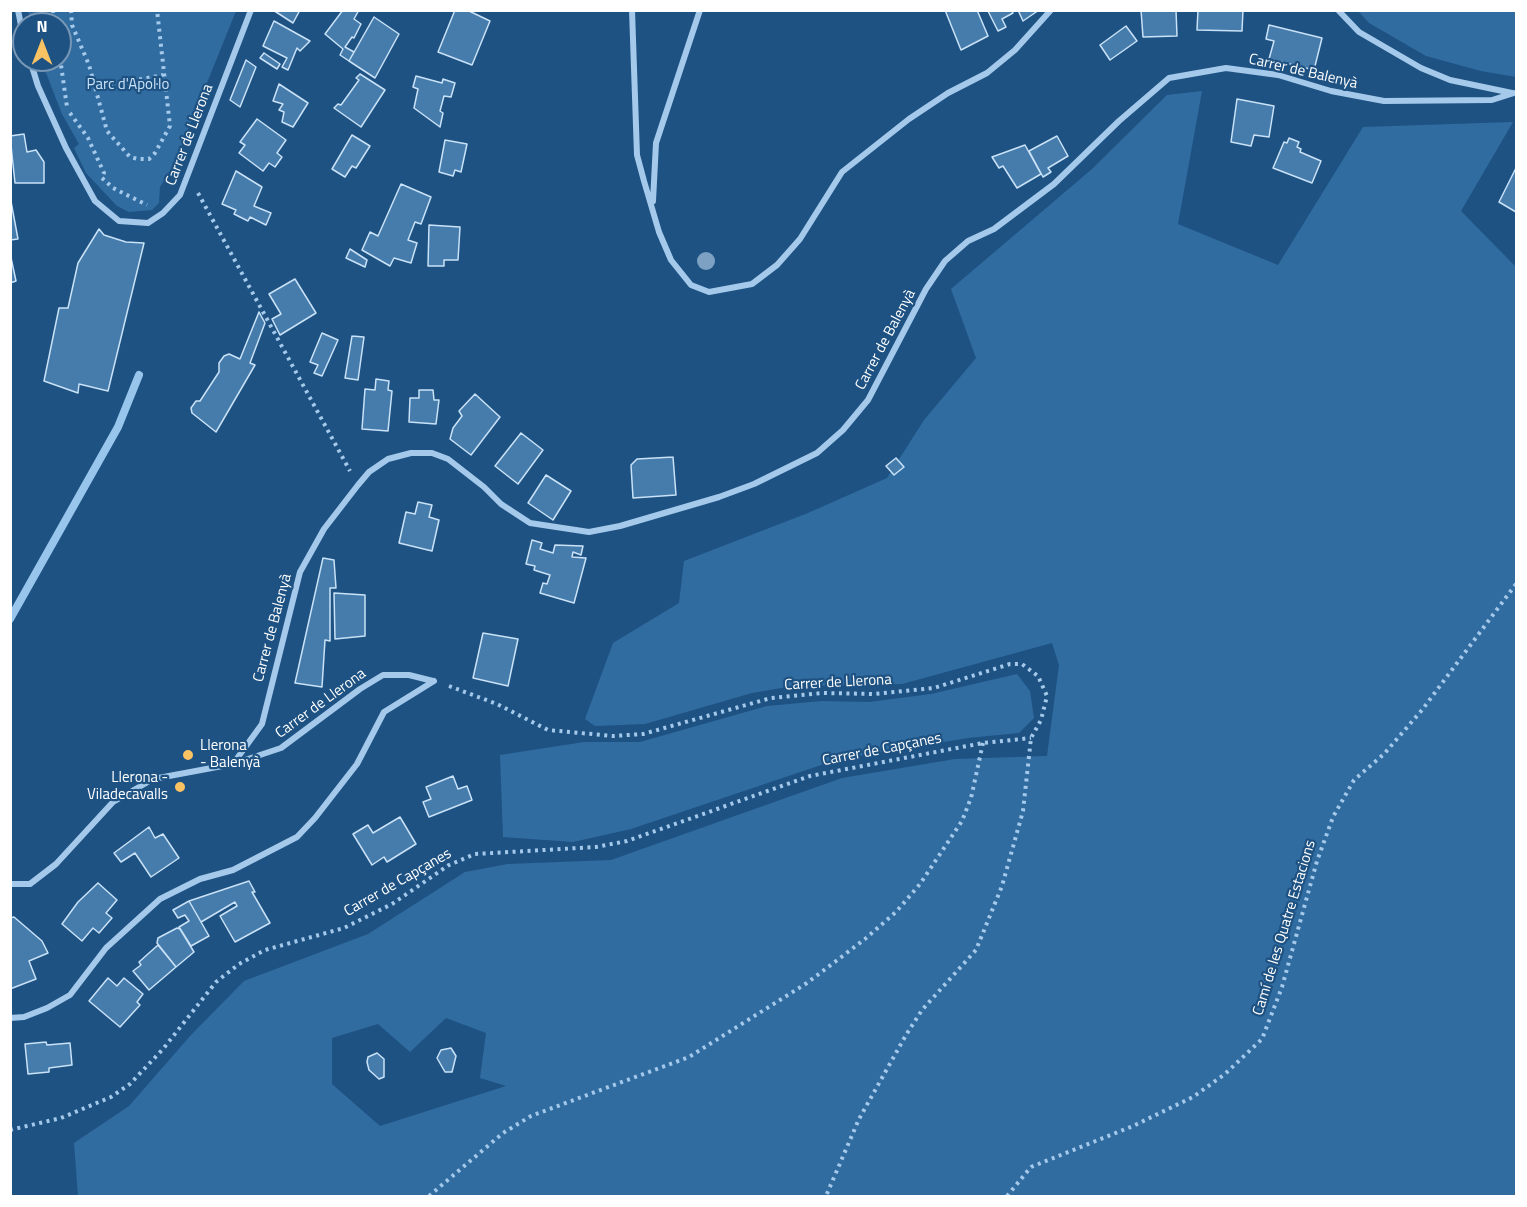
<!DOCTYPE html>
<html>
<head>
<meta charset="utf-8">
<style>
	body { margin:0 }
	#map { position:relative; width:1527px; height:1207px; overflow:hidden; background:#1e5283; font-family:"Titillium Web",sans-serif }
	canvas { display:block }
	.frame { position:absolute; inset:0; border:12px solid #fff; pointer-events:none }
	.north { position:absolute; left:12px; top:12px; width:60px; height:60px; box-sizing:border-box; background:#1e5283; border:2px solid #7897b5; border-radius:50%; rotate:0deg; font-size:16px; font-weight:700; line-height:24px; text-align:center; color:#fff }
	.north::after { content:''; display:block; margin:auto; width:21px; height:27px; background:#f9c263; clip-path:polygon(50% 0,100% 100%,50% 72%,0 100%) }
</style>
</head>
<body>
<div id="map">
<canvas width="1527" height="1207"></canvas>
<div class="frame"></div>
<div class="north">N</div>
</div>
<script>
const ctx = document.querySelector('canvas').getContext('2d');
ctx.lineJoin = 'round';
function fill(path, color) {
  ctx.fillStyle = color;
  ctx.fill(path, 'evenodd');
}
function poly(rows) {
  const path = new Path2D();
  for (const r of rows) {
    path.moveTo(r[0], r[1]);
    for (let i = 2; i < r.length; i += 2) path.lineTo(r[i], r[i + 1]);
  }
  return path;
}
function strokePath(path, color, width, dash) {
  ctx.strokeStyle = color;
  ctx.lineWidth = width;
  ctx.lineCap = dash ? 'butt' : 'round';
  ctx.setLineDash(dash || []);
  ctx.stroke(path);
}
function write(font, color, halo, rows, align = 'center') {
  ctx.font = font + ' "Titillium Web",sans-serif';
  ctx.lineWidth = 4.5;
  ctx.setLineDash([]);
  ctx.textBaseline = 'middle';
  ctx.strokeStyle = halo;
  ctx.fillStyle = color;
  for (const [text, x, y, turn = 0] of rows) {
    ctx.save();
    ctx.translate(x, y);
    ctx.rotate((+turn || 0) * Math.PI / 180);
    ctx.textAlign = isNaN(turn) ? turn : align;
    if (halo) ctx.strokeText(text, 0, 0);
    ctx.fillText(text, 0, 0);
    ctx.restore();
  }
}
const green = poly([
	[28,11,236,11,175,162,160,187,159,203,152,210,129,212,117,206,86,173,74,148,79,144,62,114,41,60,60,60,60,24,31,24],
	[1358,11,1516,11,1516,77,1481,71,1426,56,1369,23],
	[1202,91,1178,224,1278,265,1363,127,1513,122,1461,211,1516,267,1516,1196,78,1196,74,1143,129,1106,190,1036,244,981,368,934,465,872,508,864,611,860,842,778,955,759,1047,756,1059,665,1052,643,902,684,793,686,752,693,645,724,595,726,585,719,613,643,679,603,684,561,808,513,887,478,924,420,976,358,951,289,1092,169,1167,95],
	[446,1018,486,1033,480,1078,506,1086,380,1126,332,1084,332,1038,378,1024,410,1052],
	[1017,674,1030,691,1034,718,1019,733,968,738,839,759,631,829,573,842,503,837,500,755,584,742,640,742,767,706,822,701,869,702,931,694]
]);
const stream = poly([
	[10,619,118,427,139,375]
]);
const building = poly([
	[273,10,300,10,293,23,273,10],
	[343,10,359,10,354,19,361,24,354,38,352,37,345,47,354,52,349,61,340,55,343,49,325,34,343,10],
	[455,10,467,10,490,21,472,65,438,52,455,10],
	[945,10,977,10,988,36,961,50,945,10],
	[1011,10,1013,13,1002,19,1006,27,998,31,988,11,1011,10],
	[1018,10,1039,10,1023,21,1018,10],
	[1141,10,1176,10,1177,36,1143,37,1141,10],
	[1198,10,1243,10,1242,31,1197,30,1198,10],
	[374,17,399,34,375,78,349,61,374,17],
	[274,21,310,41,300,51,297,48,288,70,282,67,287,58,263,46,274,21],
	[1269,25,1322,38,1314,70,1269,59,1274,41,1266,39,1269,25],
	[1126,26,1137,41,1110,60,1100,45,1126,26],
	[264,53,280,64,277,69,260,58,264,53],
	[246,60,256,67,240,107,230,100,246,60],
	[360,74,385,90,361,127,334,108,338,104,341,105,359,80,356,78,360,74],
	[416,76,442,83,443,79,455,83,451,97,444,96,440,111,443,113,440,127,414,108,418,89,413,87,416,76],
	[279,84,308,103,293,127,282,122,284,112,279,110,283,104,273,101,279,84],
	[1237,99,1274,106,1269,137,1254,135,1251,146,1231,142,1237,99],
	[257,119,286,140,277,153,282,157,275,167,269,163,263,171,239,153,245,145,240,142,257,119],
	[24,134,27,152,36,150,44,162,44,183,15,183,10,136,24,134],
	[352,135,370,146,356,168,352,166,345,177,332,169,352,135],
	[1057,136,1068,156,1048,168,1051,172,1043,177,1029,151,1057,136],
	[1289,138,1299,142,1297,147,1301,149,1300,152,1321,161,1312,183,1273,168,1284,142,1287,143,1289,138],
	[445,140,467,144,461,172,455,170,453,176,439,172,445,140],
	[1025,145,1041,174,1017,188,1003,166,999,168,992,157,1025,145],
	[1516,168,1516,167,1516,212,1499,202,1516,168],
	[236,171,262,187,254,206,271,213,266,225,250,217,248,221,234,214,236,210,222,204,236,171],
	[401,184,431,197,421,224,415,222,408,240,417,243,411,263,394,258,390,266,362,250,370,232,378,236,401,184],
	[10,196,18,239,10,240,10,196],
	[429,225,460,227,458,260,444,260,444,266,428,266,429,225],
	[99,229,104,235,126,242,144,243,108,391,79,384,78,393,44,381,59,308,68,308,78,263,99,229],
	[350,249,367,260,365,267,346,258,350,249],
	[10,253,16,281,10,283,10,253],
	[295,279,316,313,280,335,272,319,281,314,269,294,295,279],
	[259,312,265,323,250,363,255,365,216,432,192,413,191,408,196,401,200,401,219,372,219,363,224,356,229,354,240,359,259,312],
	[322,333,338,340,322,376,314,373,318,365,310,362,322,333],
	[352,336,364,337,358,380,345,378,352,336],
	[376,379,389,381,388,390,392,391,388,431,362,429,365,389,375,390,376,379],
	[419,390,433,390,434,400,439,400,436,424,409,422,410,398,419,398,419,390],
	[475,394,500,417,471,455,450,439,453,428,462,416,459,411,475,394],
	[521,433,543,450,518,484,495,466,521,433],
	[673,457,676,495,633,498,631,465,637,459,673,457],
	[896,458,904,467,894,475,886,466,896,458],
	[546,475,571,491,553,520,528,503,546,475],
	[418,502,432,505,429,517,439,520,432,551,399,543,406,512,415,514,418,502],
	[532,540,542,543,540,549,553,553,555,545,583,546,581,555,573,552,572,557,586,558,574,603,540,593,543,583,547,584,550,575,534,570,535,566,526,564,532,540],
	[323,558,334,560,336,588,330,588,330,641,325,640,322,687,295,683,323,558],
	[334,593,365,595,365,636,335,639,334,593],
	[483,633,518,639,508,686,473,678,483,633],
	[453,776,458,789,467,786,472,800,429,817,423,802,431,799,426,787,453,776],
	[400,817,416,844,387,862,384,857,372,865,353,834,368,825,373,833,400,817],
	[149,827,155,838,163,834,179,858,151,877,135,853,121,862,114,853,149,827],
	[249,881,255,892,252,892,270,923,235,942,220,916,237,906,235,902,201,922,189,901,249,881],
	[98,883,117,900,106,913,112,918,99,933,93,928,82,941,62,924,78,902,98,883],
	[189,901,209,936,191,946,179,927,189,921,185,915,178,918,173,910,189,901],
	[14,917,42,941,48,953,29,961,36,979,10,989,10,918,14,917],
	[177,928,180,929,194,952,176,967,157,943,158,938,177,928],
	[158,945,176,967,149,990,133,971,141,965,139,962,158,945],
	[108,978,117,986,124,978,143,994,137,1002,140,1005,120,1027,89,1001,108,978],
	[46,1042,47,1045,70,1043,72,1065,49,1068,49,1072,28,1074,25,1044,46,1042],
	[451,1048,456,1056,452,1072,445,1072,437,1058,441,1050,451,1048],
	[377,1053,384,1059,384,1077,379,1079,369,1070,367,1062,368,1057,377,1053]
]);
const path = poly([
	[53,10,54,24],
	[71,10,72,25,89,65,107,131,130,157,138,159,149,159,155,153,170,126,157,10],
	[60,58,67,107],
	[95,88,163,75],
	[70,113,88,138,104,173,102,178],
	[102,178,113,188,147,205],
	[198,193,350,471],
	[449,686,497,704,548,730,613,736,643,734,771,698,823,693,874,694,934,688,1010,664,1022,664,1038,676,1047,696,1041,720,1031,738,1023,811,1002,886,976,950,922,1010,906,1035,859,1119,826,1196],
	[10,1130,61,1118,111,1097,130,1084,163,1049,216,982,239,964,265,950,344,928,392,904,449,865,475,854,596,847,627,841,810,776,983,743,1031,738],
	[429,1196,503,1133,531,1116,689,1057,807,983,865,939,896,912,920,884,962,821,971,798,983,743],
	[1007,1196,1031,1167,1133,1126,1193,1097,1225,1074,1262,1039,1282,987,1317,861,1333,817,1354,780,1384,754,1422,710,1516,584]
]);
const street = poly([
	[18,10,24,41],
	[632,10,637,155,644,181,659,232,671,260,691,285,709,292,752,284,777,265,800,239,842,172,909,119,948,93,987,73,1015,50,1051,10],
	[1338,10,1359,32,1421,68,1450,80,1512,93],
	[30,60,38,86,66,148,95,201,119,221,148,223,163,213,180,195,251,10],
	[653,201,656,143,700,10],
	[233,764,262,724,300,572,324,529,358,485,369,472,388,459,411,453,432,453,448,459,484,487,501,504,530,523,589,532,620,526,719,497,754,484,817,453,843,430,868,400,926,289,945,261,968,241,994,229,1054,184,1119,121,1169,78,1226,68,1278,75,1331,91,1384,101,1492,100,1514,93],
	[10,884,30,884,56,864,113,802,153,779,233,764,281,748,360,689,383,675,409,675,433,681],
	[10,1018,24,1017,47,1008,70,995,106,948,160,899,200,879,233,870,297,837,315,818,357,764,384,712,434,681]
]);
const trees = [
	[706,261]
];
const markers = [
	[188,755,6,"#f9c263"],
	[180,787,6,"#f9c263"]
];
const streetNames = [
	["Carrer de Balenyà",1303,72,13],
	["Carrer de Llerona",190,135,-69],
	["Carrer de Balenyà",886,340,-62],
	["Carrer de Balenyà",273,628,-75],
	["Carrer de Llerona",838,683,-3],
	["Carrer de Llerona",321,704,-36],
	["Carrer de Capçanes",882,750,-11],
	["Carrer de Capçanes",398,883,-30],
	["Camí de les Quatre Estacions",1285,928,-73]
];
const parkNames = [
	["Parc d'Apol·lo",128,85]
];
const poiNames = [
	["Llerona",200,746],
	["- Balenyà",200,763],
	["Llerona -",168,778,"right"],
	["Viladecavalls",168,795,"right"]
];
fill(green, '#316ca1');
strokePath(stream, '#98c5eb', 8);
fill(building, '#467cac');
strokePath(building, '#c9e2f7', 1.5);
strokePath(path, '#a4c9ea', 4, [3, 4.5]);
strokePath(street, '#a4c9ea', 6);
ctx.fillStyle = '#7ca1c3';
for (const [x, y] of trees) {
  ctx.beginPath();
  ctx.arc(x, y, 9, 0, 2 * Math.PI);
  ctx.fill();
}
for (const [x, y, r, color] of markers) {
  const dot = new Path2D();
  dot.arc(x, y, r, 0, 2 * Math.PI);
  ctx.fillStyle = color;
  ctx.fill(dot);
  strokePath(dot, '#1e5283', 2);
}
write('15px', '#fff', '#1e5283', streetNames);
write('15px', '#c9e2f7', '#1e5283', parkNames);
write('15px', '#fff', '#1e5283', poiNames, 'left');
</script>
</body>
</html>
